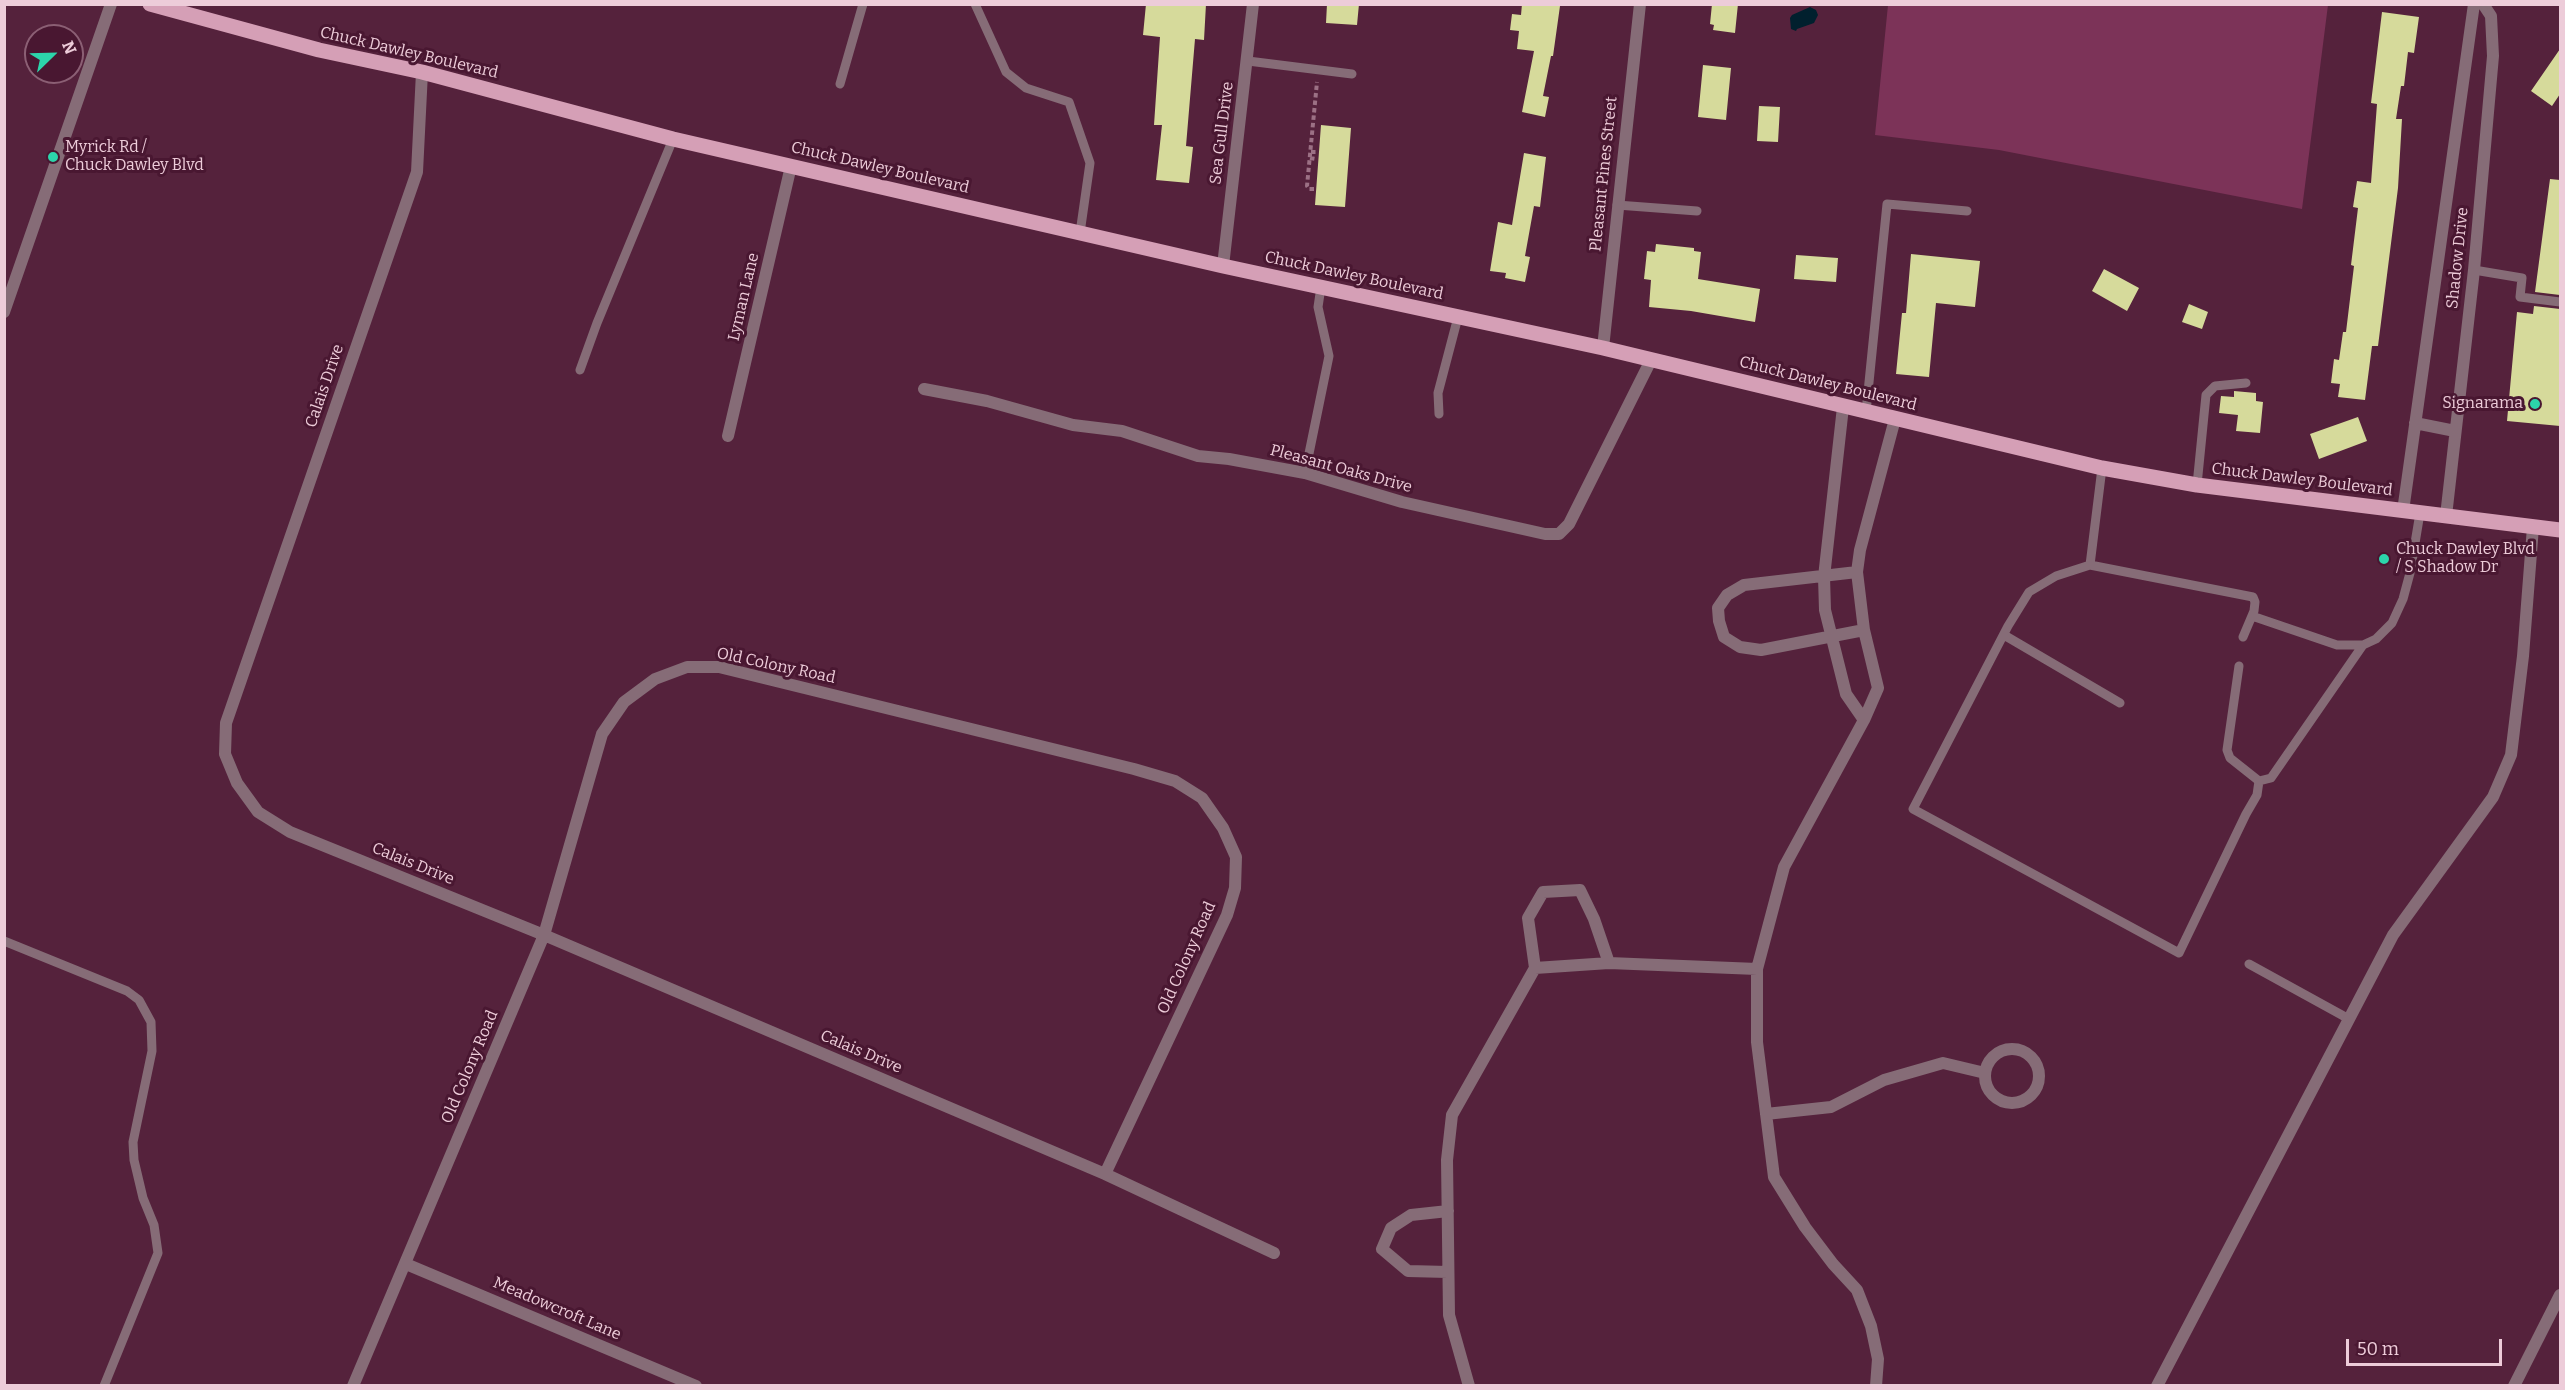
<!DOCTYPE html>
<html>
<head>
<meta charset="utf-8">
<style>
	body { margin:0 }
	#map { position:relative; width:2565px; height:1390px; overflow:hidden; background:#55223c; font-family:Bitter,serif }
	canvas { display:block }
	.frame { position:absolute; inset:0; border:6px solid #edccd9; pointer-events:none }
	.north { position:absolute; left:24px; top:24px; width:60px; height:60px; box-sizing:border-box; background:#491731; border:2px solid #8b5f74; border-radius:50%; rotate:67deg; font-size:16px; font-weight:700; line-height:24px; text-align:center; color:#edccd9 }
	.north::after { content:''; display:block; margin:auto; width:21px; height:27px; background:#2cd5ab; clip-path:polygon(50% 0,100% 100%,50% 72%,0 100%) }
	.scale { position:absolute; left:2346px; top:1339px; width:156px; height:27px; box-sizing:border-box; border:3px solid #edccd9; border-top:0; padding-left:8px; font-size:18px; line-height:21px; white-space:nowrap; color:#edccd9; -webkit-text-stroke:4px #491731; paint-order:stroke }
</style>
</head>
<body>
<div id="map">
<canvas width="2565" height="1390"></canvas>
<div class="frame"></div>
<div class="north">N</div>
<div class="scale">50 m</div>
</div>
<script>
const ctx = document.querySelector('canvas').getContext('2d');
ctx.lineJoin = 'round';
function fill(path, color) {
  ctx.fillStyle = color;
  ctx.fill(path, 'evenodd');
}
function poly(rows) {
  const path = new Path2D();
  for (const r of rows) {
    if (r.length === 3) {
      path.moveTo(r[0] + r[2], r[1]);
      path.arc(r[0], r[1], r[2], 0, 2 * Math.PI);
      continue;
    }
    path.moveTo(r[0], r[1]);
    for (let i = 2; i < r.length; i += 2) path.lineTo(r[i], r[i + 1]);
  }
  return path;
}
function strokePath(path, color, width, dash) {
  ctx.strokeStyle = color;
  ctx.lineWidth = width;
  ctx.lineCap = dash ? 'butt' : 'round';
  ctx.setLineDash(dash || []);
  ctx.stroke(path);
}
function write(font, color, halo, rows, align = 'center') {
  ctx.font = font + ' Bitter,serif';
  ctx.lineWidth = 6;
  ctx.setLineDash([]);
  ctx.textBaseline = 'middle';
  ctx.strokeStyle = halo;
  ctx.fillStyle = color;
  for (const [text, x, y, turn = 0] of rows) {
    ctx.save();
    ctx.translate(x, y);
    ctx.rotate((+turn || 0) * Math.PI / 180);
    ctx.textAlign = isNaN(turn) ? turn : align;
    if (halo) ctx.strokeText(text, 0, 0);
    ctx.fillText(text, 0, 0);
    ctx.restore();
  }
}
const green = poly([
	[1888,5,2328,5,2302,209,1999,150,1875,135]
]);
const water = poly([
	[1810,7,1816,10,1818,15,1814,23,1797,29,1796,31,1791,29,1790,18,1792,15]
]);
const building = poly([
	[1146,4,1206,4,1204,40,1195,39,1186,146,1193,147,1189,183,1156,180,1162,125,1154,125,1160,37,1143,35],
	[1327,4,1359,4,1357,25,1326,23],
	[1522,4,1560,6,1553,56,1551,56,1543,96,1549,97,1545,117,1522,112,1534,51,1517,49,1519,31,1510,30,1512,14,1521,15],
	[1712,4,1738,4,1735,33,1713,30,1714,25,1710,24],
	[2382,12,2419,17,2414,53,2408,52,2404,86,2401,86,2396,119,2402,119,2398,188,2378,346,2372,346,2365,400,2338,397,2340,384,2331,383,2334,359,2339,360,2343,332,2346,332,2354,266,2351,265,2358,208,2353,207,2357,181,2371,183,2377,104,2371,103],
	[2560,49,2560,94,2552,106,2531,91],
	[1703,65,1731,68,1726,120,1698,117],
	[1759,106,1780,107,1778,142,1757,141],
	[1321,125,1351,128,1345,207,1315,205],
	[1524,153,1546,157,1540,207,1534,206,1525,256,1530,257,1525,282,1505,278,1506,273,1490,271,1498,222,1512,225],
	[2550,179,2560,180,2560,295,2535,292],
	[1656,244,1694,248,1694,251,1701,252,1698,279,1760,289,1755,322,1691,311,1649,307,1651,280,1644,279,1647,251,1655,252],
	[1911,254,1980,261,1975,307,1936,303,1929,377,1896,374,1902,313,1906,313],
	[1796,255,1838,258,1836,282,1794,279],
	[2104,269,2139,288,2127,311,2092,291],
	[2189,304,2208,312,2202,329,2182,322],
	[2534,306,2560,309,2560,426,2507,421,2517,312,2533,314],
	[2234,391,2256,393,2256,401,2263,402,2260,433,2236,431,2238,415,2219,413,2221,396,2234,397],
	[2358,417,2367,441,2319,459,2310,434]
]);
const path = poly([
	[1311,152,1317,152],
	[1310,158,1316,159],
	[1314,189,1309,189,1307,186,1317,82]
]);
const service = poly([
	[975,4,1006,72,1026,88,1069,102,1090,163,1080,233],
	[1248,61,1352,74],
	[840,84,863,4],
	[1617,205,1697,211],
	[2474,270,2522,278,2520,297,2560,302],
	[580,370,597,323,673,139],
	[1866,412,1887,204,1967,211],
	[1439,414,1438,393,1458,317],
	[2102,468,2090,565,2056,576,2029,592,2008,626,1913,809,2179,953,2246,814,2257,795,2259,781,2230,758,2227,750,2239,666],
	[1305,473,1329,356,1318,307,1321,287],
	[2197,485,2206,395,2215,386,2246,383],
	[2090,565,2253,597,2255,602,2254,611,2243,637],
	[2252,616,2337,645,2363,645,2376,639,2392,623,2403,599,2410,573,2420,513],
	[2004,635,2120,703],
	[2259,781,2271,778,2363,645],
	[4,941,127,991,139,1000,151,1022,152,1051,133,1142,134,1160,143,1198,154,1225,158,1253,104,1386],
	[2249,964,2349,1019]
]);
const minor = poly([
	[422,72,417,172,226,723,225,754,237,783,258,812,290,832,544,935,1105,1174,1274,1253],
	[1223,266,1253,4],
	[1603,348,1640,4],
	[924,389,987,401,1073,425,1122,431,1198,456,1229,459,1305,473,1402,502,1545,534,1559,534,1569,524,1651,360],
	[1843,407,1824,577,1825,610,1846,694,1864,720],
	[2415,423,2455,431],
	[728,436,791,166],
	[2403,511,2474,4],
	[2446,516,2474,270,2493,56,2491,16,2483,4],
	[1857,572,1744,585,1727,595,1718,608,1719,621,1724,637,1740,647,1761,650,1864,630],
	[1535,968,1528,918,1543,892,1580,890,1594,919,1609,963],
	[2012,1076,27],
	[1766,1114,1831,1107,1884,1080,1943,1063,1985,1073],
	[1448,1211,1411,1215,1391,1228,1382,1249,1408,1271,1448,1272],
	[406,1264,696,1386],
	[353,1386,544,935,602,734,624,702,655,679,687,667,719,667,1134,769,1175,781,1202,798,1223,828,1236,857,1235,888,1227,915,1105,1174],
	[1469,1386,1449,1315,1447,1160,1452,1115,1535,968,1609,963,1757,969],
	[1876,1386,1878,1359,1871,1326,1857,1290,1833,1264,1805,1227,1774,1177,1757,1042,1757,969,1784,867,1864,720,1878,688,1864,630,1857,572,1860,550,1895,419],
	[2157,1386,2393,935,2493,797,2511,755,2523,656,2533,527],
	[2514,1386,2560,1295]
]);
const tertiary = poly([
	[4,312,111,4]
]);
const primary = poly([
	[150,4,319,50,422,72,673,139,1223,266,1603,348,2102,468,2197,485,2560,530]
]);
const markers = [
	[53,157,6,"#2cd5ab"],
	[2535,404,6,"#2cd5ab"],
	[2384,559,6,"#2cd5ab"]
];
const streetNames = [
	["Chuck Dawley Boulevard",409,53,13],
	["Sea Gull Drive",1222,133,-83],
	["Chuck Dawley Boulevard",880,168,13],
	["Pleasant Pines Street",1604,174,-84],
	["Shadow Drive",2458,258,-84],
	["Chuck Dawley Boulevard",1354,276,12],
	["Lyman Lane",744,297,-77],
	["Chuck Dawley Boulevard",1828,384,14],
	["Calais Drive",325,386,-71],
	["Pleasant Oaks Drive",1341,469,15],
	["Chuck Dawley Boulevard",2302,480,7],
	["Old Colony Road",776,666,12],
	["Calais Drive",413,864,22],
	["Old Colony Road",1187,958,-66],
	["Calais Drive",861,1052,23],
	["Old Colony Road",470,1067,-67],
	["Meadowcroft Lane",557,1309,23]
];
const poiNames = [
	["Myrick Rd /",65,148],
	["Chuck Dawley Blvd",65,166],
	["Signarama",2523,404,"right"],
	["Chuck Dawley Blvd",2396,550],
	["/ S Shadow Dr",2396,568]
];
fill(green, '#7c3358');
fill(water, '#01202e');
fill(building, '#d6da9b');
strokePath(path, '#9c7185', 4, [4.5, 3]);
strokePath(service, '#866c77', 9);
strokePath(minor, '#866c77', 12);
strokePath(tertiary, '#866c77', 12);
strokePath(primary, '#d59fb6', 15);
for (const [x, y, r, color] of markers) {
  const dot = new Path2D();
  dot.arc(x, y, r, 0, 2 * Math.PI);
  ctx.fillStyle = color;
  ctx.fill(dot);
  strokePath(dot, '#491731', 2);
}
write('16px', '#edccd9', '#491731', streetNames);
write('16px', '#edccd9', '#491731', poiNames, 'left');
</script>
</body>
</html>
